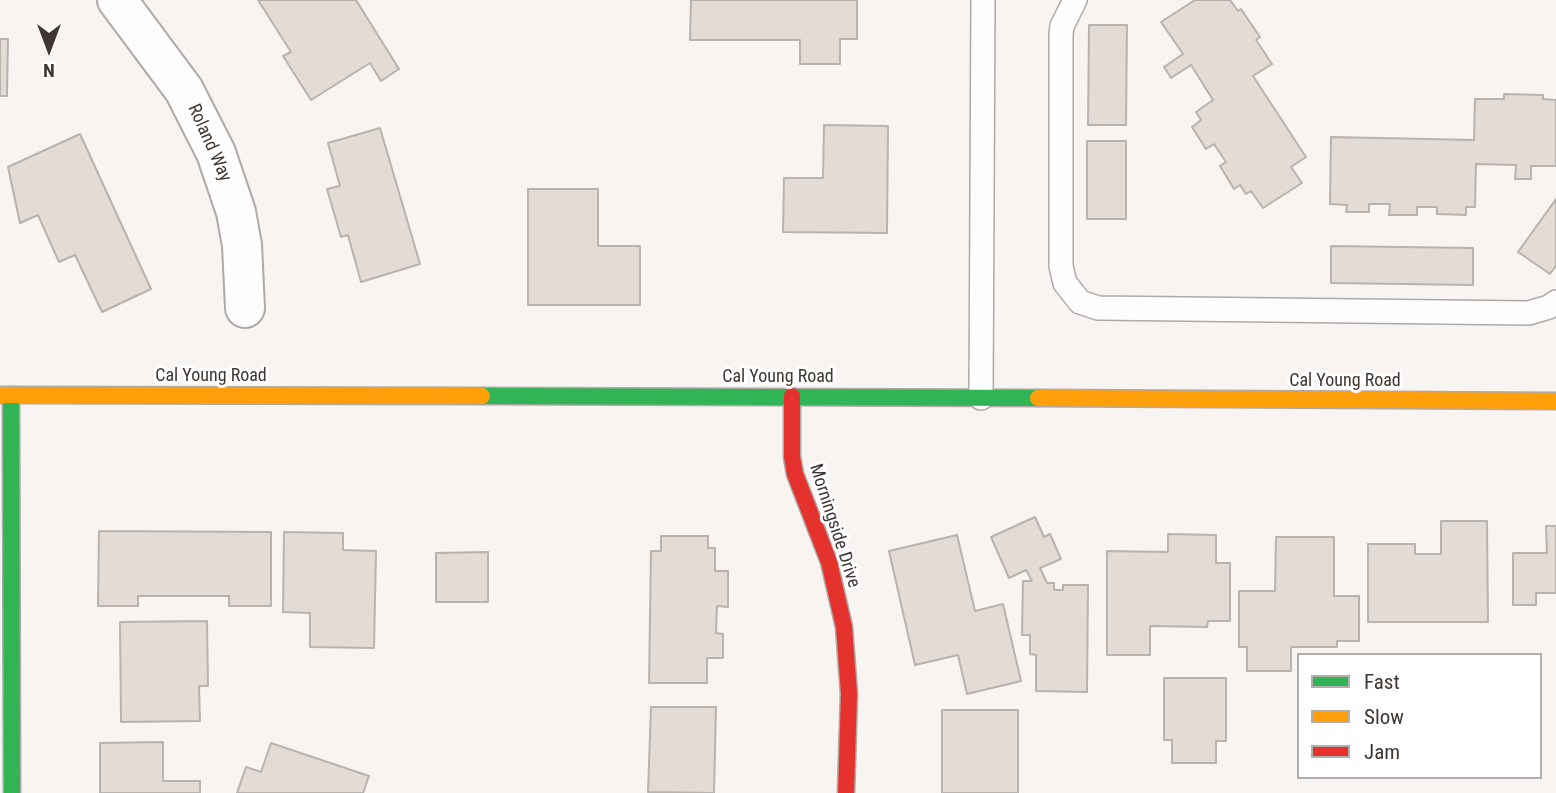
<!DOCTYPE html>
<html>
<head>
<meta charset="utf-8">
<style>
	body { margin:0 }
	#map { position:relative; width:1556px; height:793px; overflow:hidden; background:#f8f4f2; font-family:"Roboto Condensed",sans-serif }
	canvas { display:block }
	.legend { position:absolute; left:1297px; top:653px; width:245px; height:126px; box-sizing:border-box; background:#fff; border:2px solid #b2aead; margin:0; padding:9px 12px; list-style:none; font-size:21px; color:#3f3531 }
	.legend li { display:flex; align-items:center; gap:14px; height:35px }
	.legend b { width:35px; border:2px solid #b2aead }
	.north { position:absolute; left:14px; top:14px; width:70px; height:70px; -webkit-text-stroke:5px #fff; paint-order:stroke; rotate:180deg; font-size:19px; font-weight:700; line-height:28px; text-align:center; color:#3f3531 }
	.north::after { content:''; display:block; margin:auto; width:24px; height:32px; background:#3f3531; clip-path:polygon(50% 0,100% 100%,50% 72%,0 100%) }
</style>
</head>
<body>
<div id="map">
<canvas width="1556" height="793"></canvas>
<ul class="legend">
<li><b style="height:9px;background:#30b455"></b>Fast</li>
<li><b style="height:9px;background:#ff9f0a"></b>Slow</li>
<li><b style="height:9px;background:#e5322d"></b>Jam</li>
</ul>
<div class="north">N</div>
</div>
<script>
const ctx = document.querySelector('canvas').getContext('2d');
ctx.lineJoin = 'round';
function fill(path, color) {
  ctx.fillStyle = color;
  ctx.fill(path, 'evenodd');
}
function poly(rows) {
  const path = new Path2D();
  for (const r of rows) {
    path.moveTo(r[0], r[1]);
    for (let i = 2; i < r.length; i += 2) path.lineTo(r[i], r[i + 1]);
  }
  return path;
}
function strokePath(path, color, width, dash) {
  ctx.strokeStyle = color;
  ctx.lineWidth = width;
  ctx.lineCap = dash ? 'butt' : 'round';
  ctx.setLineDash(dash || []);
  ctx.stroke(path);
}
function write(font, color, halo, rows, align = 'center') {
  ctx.font = font + ' "Roboto Condensed",sans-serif';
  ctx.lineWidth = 6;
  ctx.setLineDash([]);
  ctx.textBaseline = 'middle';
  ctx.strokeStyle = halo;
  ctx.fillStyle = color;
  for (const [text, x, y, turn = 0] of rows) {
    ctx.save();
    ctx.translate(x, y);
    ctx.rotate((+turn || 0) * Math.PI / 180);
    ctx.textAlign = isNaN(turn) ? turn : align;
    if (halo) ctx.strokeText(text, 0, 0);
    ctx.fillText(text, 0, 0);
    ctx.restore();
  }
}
const building = poly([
	[258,0,356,0,399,69,381,81,370,63,311,100,283,56,291,52,258,0],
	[691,0,857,0,857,39,840,39,840,64,800,64,800,40,690,40,691,0],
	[1195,0,1230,0,1238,11,1241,9,1260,37,1256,40,1272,64,1253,76,1306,157,1291,167,1302,183,1263,208,1251,191,1246,194,1240,185,1234,189,1220,166,1226,162,1214,144,1206,149,1192,127,1201,120,1196,112,1213,100,1191,65,1171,78,1164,67,1183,54,1161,22,1195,0],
	[1089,25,1127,25,1126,125,1088,125,1089,25],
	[0,39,8,39,7,96,0,96,0,39],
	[1504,94,1543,95,1543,99,1556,100,1556,166,1531,166,1531,179,1515,179,1516,165,1476,164,1475,207,1466,207,1466,215,1437,214,1437,207,1417,207,1417,215,1389,215,1390,204,1369,204,1369,212,1346,212,1347,205,1330,204,1331,137,1474,140,1475,99,1504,99,1504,94],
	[824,125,888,126,887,233,783,232,784,178,823,178,824,125],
	[380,128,420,264,361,282,348,235,341,237,327,189,340,186,328,143,380,128],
	[80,134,151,289,102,312,75,255,59,262,38,215,20,223,8,167,80,134],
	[1087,141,1126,141,1126,219,1087,219,1087,141],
	[528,189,598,189,598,246,640,246,640,305,528,305,528,189],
	[1556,199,1556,266,1550,274,1518,252,1556,199],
	[1331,246,1473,248,1473,285,1331,283,1331,246],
	[1035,517,1044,537,1050,534,1061,559,1040,568,1047,583,1054,583,1054,590,1063,590,1063,585,1088,585,1087,692,1036,691,1036,655,1030,654,1030,635,1022,635,1023,581,1032,581,1026,570,1009,578,991,537,1035,517],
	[1441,521,1487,521,1488,622,1368,622,1368,544,1415,544,1415,554,1441,554,1441,521],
	[1546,526,1556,526,1556,593,1536,593,1536,605,1513,605,1513,553,1547,553,1546,526],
	[99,531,271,532,271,606,229,606,229,596,138,596,138,606,98,606,99,531],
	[284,532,343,533,343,550,376,551,374,648,310,647,310,613,283,612,284,532],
	[1168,534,1216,535,1216,563,1230,563,1230,621,1208,621,1207,627,1150,626,1150,655,1107,655,1107,551,1168,552,1168,534],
	[957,535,975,611,1003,604,1021,681,967,694,958,655,915,665,889,551,957,535],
	[661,536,708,536,708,548,715,548,715,571,728,571,728,607,717,606,716,633,723,634,723,658,707,658,707,683,649,683,651,551,661,551,661,536],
	[1276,537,1334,537,1334,596,1359,596,1359,641,1337,641,1337,647,1291,647,1291,671,1247,671,1247,647,1239,647,1239,591,1275,591,1276,537],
	[488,552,488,602,436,602,436,553,488,552],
	[207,621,208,686,199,686,200,721,121,722,120,622,207,621],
	[1164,678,1226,678,1226,741,1216,741,1216,763,1172,763,1172,740,1164,740,1164,678],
	[651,707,716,707,714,793,648,792,651,707],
	[942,710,1018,710,1018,793,942,793,942,710],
	[163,742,163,781,200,781,200,793,100,793,100,743,163,742],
	[271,743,369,776,363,793,237,793,246,767,261,772,271,743]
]);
const lane = poly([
	[1075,0,1062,26,1061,34,1061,266,1065,283,1080,302,1098,308,1529,313,1549,307,1556,302],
	[981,398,983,0]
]);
const street = poly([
	[117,0,184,90,216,153,236,212,242,245,245,308]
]);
const fast = poly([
	[11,395,12,793],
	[482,396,1038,398]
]);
const slow = poly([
	[0,395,482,396],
	[1038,398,1556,401]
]);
const jam = poly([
	[792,396,792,457,795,474,829,562,844,627,849,694,846,793]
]);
const streetNames = [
	["Roland Way",209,143,66],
	["Cal Young Road",211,376],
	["Cal Young Road",778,377],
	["Cal Young Road",1345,381],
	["Morningside Drive",834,526,72]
];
fill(building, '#e3dbd4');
strokePath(building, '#b8b3af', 2);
strokePath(lane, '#afa9a7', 26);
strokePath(street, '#afa9a7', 42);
strokePath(fast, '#afa9a7', 19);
strokePath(slow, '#afa9a7', 19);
strokePath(jam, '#afa9a7', 19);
strokePath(lane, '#fefdfd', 23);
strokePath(street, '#fefdfd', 38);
strokePath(fast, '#30b455', 16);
strokePath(slow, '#ff9f0a', 16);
strokePath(jam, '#e5322d', 16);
write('18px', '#3f3531', '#fff', streetNames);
</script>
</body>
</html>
